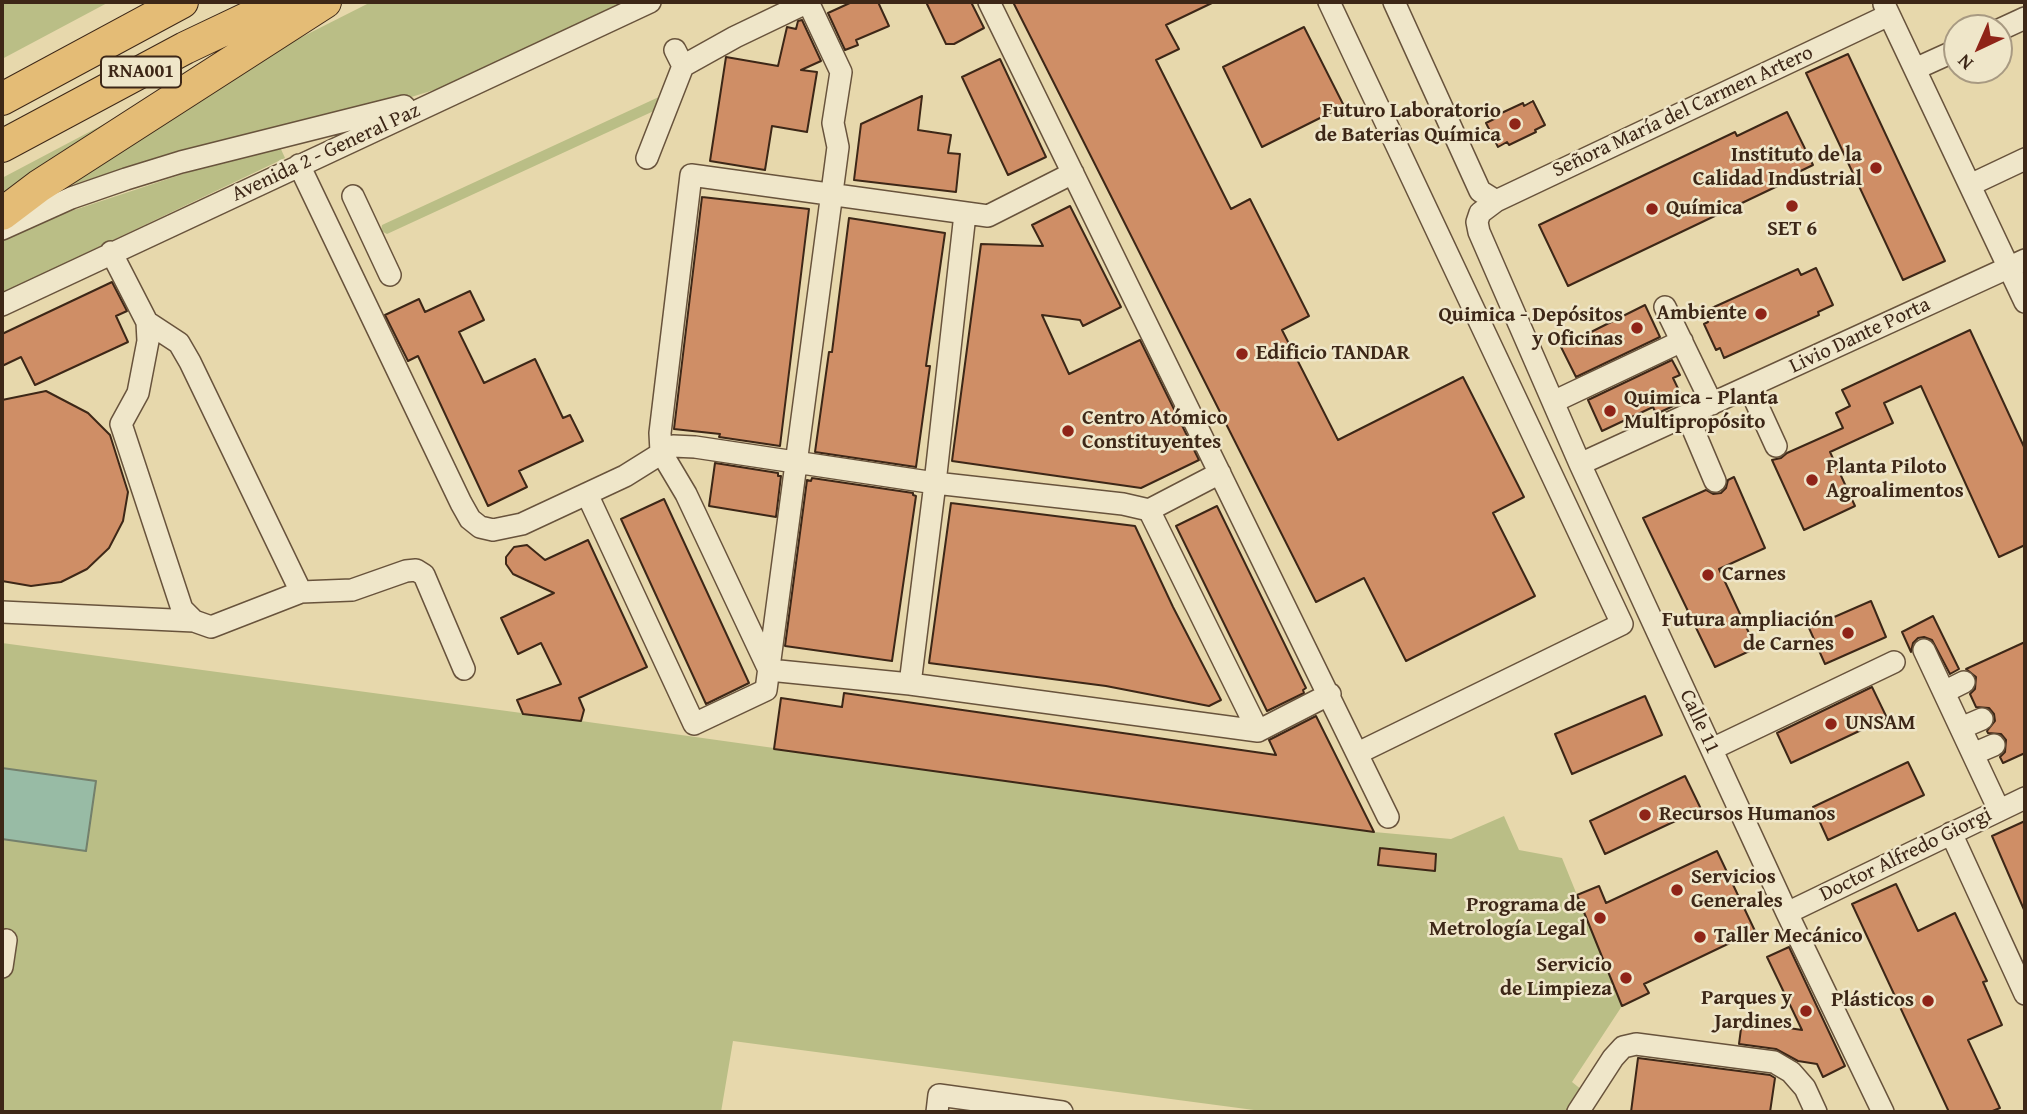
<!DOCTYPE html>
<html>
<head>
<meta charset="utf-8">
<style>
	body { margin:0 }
	#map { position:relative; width:2027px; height:1114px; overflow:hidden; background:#e7d8ac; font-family:"Gentium Book Plus",serif }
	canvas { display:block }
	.frame { position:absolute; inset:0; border:4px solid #3d2717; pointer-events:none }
	.north { position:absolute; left:1943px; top:14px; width:70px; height:70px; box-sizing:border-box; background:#efe6c9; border:2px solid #a89a82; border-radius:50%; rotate:224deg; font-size:19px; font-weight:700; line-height:28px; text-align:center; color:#3d2717 }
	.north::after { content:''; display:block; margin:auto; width:24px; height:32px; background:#8f2418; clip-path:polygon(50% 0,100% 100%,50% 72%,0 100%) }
</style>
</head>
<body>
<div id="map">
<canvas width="2027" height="1114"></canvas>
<div class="frame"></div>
<div class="north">N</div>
</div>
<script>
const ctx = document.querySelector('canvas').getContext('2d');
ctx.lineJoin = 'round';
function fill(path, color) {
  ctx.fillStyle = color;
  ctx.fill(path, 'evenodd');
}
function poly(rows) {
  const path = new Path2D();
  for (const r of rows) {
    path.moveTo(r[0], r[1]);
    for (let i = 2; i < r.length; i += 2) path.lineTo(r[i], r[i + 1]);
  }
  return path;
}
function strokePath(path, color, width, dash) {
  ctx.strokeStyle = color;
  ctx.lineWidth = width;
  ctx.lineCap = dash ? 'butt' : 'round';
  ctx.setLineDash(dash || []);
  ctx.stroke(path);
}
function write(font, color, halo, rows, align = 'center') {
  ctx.font = font + ' "Gentium Book Plus",serif';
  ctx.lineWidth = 5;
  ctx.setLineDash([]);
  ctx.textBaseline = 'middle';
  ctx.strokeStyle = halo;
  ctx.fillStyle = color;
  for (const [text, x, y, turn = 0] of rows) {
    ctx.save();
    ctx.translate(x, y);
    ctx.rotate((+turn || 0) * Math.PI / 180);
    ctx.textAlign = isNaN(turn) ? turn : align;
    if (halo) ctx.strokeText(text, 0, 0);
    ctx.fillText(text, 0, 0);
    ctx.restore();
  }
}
const green = poly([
	[2,2,109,2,2,59],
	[371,2,632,2,450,85,392,103,211,143,67,186,284,46],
	[661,96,656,110,387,234,381,231,382,225],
	[129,111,2,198,2,178],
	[280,147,285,158,2,293,2,239,44,220,189,172,243,155],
	[2,643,581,721,1374,832,1451,839,1504,816,1519,850,1562,858,1622,1006,1572,1082,1582,1090,1568,1112,1269,1112,733,1041,721,1112,2,1112]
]);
const water = poly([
	[2,768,96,781,86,851,2,839,2,768]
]);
const building = poly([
	[852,2,878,2,889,26,856,40,858,45,845,50,828,13,852,2],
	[926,2,971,2,984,28,954,44,946,44,926,2],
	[1013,2,1214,2,1166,25,1179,49,1156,60,1231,209,1250,199,1309,316,1282,330,1338,440,1463,377,1524,497,1493,513,1535,596,1406,661,1364,578,1316,602,1013,2],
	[802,20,821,61,801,70,817,72,807,132,772,126,765,170,710,161,726,57,778,66,787,27,796,29,798,21,802,20],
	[1304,27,1344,106,1262,147,1223,67,1304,27],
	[1848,54,1945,261,1903,280,1806,73,1848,54],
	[1000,59,1046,157,1008,175,962,77,1000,59],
	[922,96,918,130,951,135,948,153,960,154,956,192,854,180,861,124,922,96],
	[1533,101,1545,125,1535,130,1536,132,1509,145,1507,142,1498,147,1486,123,1496,118,1495,116,1523,103,1524,106,1533,101],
	[1787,112,1813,165,1784,179,1786,182,1568,286,1539,225,1735,132,1737,136,1787,112],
	[702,197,809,209,780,446,719,437,720,434,674,429,702,197],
	[1070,206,1121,307,1083,326,1080,320,1042,315,1069,374,1140,340,1199,460,1141,488,952,461,981,244,1043,246,1032,225,1070,206],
	[849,218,945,233,926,366,930,366,916,467,815,452,829,352,832,352,849,218],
	[1816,268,1833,305,1818,312,1819,315,1724,358,1720,348,1716,350,1704,324,1708,322,1703,312,1798,269,1801,275,1816,268],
	[112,282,127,311,116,316,128,342,35,385,21,357,2,366,2,334,112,282],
	[470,291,484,320,459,332,484,383,535,359,563,418,570,415,583,441,519,471,527,487,488,506,418,356,408,361,385,315,419,299,425,312,470,291],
	[1645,305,1660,337,1576,377,1561,347,1645,305],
	[1970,330,2025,449,2025,545,1999,557,1921,386,1884,403,1893,423,1830,452,1855,506,1804,530,1772,460,1781,458,1787,453,1843,428,1836,413,1850,406,1842,390,1970,330],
	[1672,360,1680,375,1673,378,1684,401,1656,414,1653,407,1602,431,1588,400,1672,360],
	[46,391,88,413,110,435,128,492,123,521,109,548,87,569,61,582,31,586,2,581,2,400,46,391],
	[715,463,778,473,778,476,781,476,776,517,709,506,715,463],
	[1734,477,1765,548,1719,569,1756,648,1715,667,1643,518,1706,490,1713,494,1721,493,1726,488,1728,480,1734,477],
	[812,478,913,493,913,495,916,496,892,661,785,646,807,480,811,481,812,478],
	[664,499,749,683,706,704,621,519,664,499],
	[951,503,1135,526,1173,607,1221,700,1209,706,1106,686,929,663,951,503],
	[1217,506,1306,688,1303,690,1304,693,1267,711,1176,526,1217,506],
	[588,540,647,667,579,698,584,710,581,721,523,714,517,700,561,684,541,643,518,654,501,618,554,593,513,574,506,564,506,557,514,547,527,545,545,560,588,540],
	[1871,601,1886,637,1825,664,1809,628,1871,601],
	[1933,616,1959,669,1950,674,1932,640,1924,637,1918,638,1913,643,1911,652,1902,632,1933,616],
	[2025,642,2025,753,2003,763,2000,757,2005,752,2006,740,2001,734,1988,733,1987,731,1995,721,1994,714,1989,708,1976,707,1970,694,1975,689,1976,677,1966,669,2025,642],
	[1872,687,1887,718,1791,763,1777,733,1872,687],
	[844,693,1276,755,1269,740,1316,716,1374,832,774,749,781,698,842,707,844,693],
	[1645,696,1662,735,1572,774,1555,734,1645,696],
	[1908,762,1924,795,1828,840,1813,807,1908,762],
	[1685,776,1701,809,1605,854,1590,821,1685,776],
	[2025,821,2025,912,1992,836,2025,821],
	[1380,848,1436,854,1435,871,1378,865,1380,848],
	[1717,851,1755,931,1644,984,1649,993,1622,1006,1577,895,1599,886,1606,903,1717,851],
	[1896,884,1918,931,1955,913,1987,981,1983,982,2002,1025,1968,1040,2000,1108,1990,1112,1949,1112,1852,904,1896,884],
	[1789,947,1845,1066,1823,1077,1817,1064,1798,1061,1776,1049,1739,1044,1742,1021,1802,1030,1767,957,1789,947],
	[1638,1058,1770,1075,1775,1078,1770,1112,1631,1112,1638,1058]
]);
const minor = poly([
	[989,2,1388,817],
	[1329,2,1622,624,1358,753],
	[1394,2,1480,191,1496,201],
	[1884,4,2025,302],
	[1999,30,2025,18],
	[683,66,735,37,808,2],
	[1915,69,1957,50],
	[647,158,683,66,675,50],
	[299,165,461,503,470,519,480,527,493,530,522,524,625,476,673,446,695,447,935,483,1123,504,1149,510,1220,473],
	[1970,185,2025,159],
	[353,196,390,275],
	[2,229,71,198,126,179,181,162,404,106],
	[111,252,147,322,179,343,190,362,301,592],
	[2,305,650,2],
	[1665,307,1712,404],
	[147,322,148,341,138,393,121,424,182,609,194,621,211,627,301,592,352,590,406,571,416,570,424,575,464,669],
	[1749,387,1776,446],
	[1553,402,1682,341],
	[1687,415,1715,481],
	[1580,464,2025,260],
	[587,494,694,724,766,690,838,147,833,123,841,72,808,2],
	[1149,510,1258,731],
	[2,612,194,621],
	[1924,650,1999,810],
	[769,670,686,494,661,452,660,433,691,175,988,216,1073,173],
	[769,670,910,684,1258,731,1330,694],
	[910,684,935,483,965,214],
	[1944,692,1964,682],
	[1961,728,1982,719],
	[1712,749,1894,662],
	[1973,754,1994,745],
	[1951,833,2025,994],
	[1787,913,2025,798],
	[2,967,6,940],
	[937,1112,939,1095,1062,1112],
	[1578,1112,1613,1058,1623,1047,1636,1044,1774,1062,1791,1072,1805,1088,1816,1112],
	[1883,1112,1787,913,1580,464,1479,232,1477,222,1480,213,1496,201,1889,15]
]);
const highway = poly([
	[2,99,182,2],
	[2,146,185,48,282,2],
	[2,214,39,186,325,2]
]);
const markers = [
	[1515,124,7,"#8f2418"],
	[1876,168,7,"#8f2418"],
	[1792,206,7,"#8f2418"],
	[1652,209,7,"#8f2418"],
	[1761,314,7,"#8f2418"],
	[1637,328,7,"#8f2418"],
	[1242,354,7,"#8f2418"],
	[1610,411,7,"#8f2418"],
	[1068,431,7,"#8f2418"],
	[1812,480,7,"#8f2418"],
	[1708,575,7,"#8f2418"],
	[1848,633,7,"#8f2418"],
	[1831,724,7,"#8f2418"],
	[1645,815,7,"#8f2418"],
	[1677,890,7,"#8f2418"],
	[1600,918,7,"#8f2418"],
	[1700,937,7,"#8f2418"],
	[1626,978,7,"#8f2418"],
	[1928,1001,7,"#8f2418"],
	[1806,1011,7,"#8f2418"]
];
const shields = [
	[141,72,80]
];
const shieldNames = [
	["RNA001",141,72]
];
const poiNames = [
	["Futuro Laboratorio",1501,112,"right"],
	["de Baterias Química",1501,136,"right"],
	["Instituto de la",1862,156,"right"],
	["Calidad Industrial",1862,180,"right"],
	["Química",1666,209],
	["SET 6",1792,230,"center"],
	["Ambiente",1747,314,"right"],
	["Quimica - Depósitos",1623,316,"right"],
	["y Oficinas",1623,340,"right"],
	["Edificio TANDAR",1256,354],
	["Quimica - Planta",1624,399],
	["Multipropósito",1624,423],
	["Centro Atómico",1082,419],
	["Constituyentes",1082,443],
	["Planta Piloto",1826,468],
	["Agroalimentos",1826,492],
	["Carnes",1722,575],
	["Futura ampliación",1834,621,"right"],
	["de Carnes",1834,645,"right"],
	["UNSAM",1845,724],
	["Recursos Humanos",1659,815],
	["Servicios",1691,878],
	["Generales",1691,902],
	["Programa de",1586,906,"right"],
	["Metrología Legal",1586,930,"right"],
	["Taller Mecánico",1714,937],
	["Servicio",1612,966,"right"],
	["de Limpieza",1612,990,"right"],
	["Parques y",1792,999,"right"],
	["Jardines",1792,1023,"right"],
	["Plásticos",1914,1001,"right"]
];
const streetNames = [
	["Señora María del Carmen Artero",1683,112,-25],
	["Avenida 2 - General Paz",326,153,-25],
	["Livio Dante Porta",1860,336,-25],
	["Calle 11",1699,722,65],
	["Doctor Alfredo Giorgi",1906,855,-26]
];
fill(green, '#babe86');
fill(water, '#98bba5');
strokePath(water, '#74806c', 2);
fill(building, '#cf8e66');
strokePath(building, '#3d2717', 2);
strokePath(minor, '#68533c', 24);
strokePath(highway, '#3d2717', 34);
strokePath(minor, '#efe6c9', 21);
strokePath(highway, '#e4bc76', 32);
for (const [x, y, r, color] of markers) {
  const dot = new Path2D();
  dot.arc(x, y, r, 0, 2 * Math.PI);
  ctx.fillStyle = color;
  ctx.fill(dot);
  strokePath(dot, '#efe6c9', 2.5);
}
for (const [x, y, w] of shields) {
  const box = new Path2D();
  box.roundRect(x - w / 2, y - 15.5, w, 31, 5);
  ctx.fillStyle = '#efe6c9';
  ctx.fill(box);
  strokePath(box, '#3d2717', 2);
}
write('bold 19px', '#3d2717', null, shieldNames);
write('bold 21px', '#3d2717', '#efe6c9', poiNames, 'left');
write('21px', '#3d2717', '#efe6c9', streetNames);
</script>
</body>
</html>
